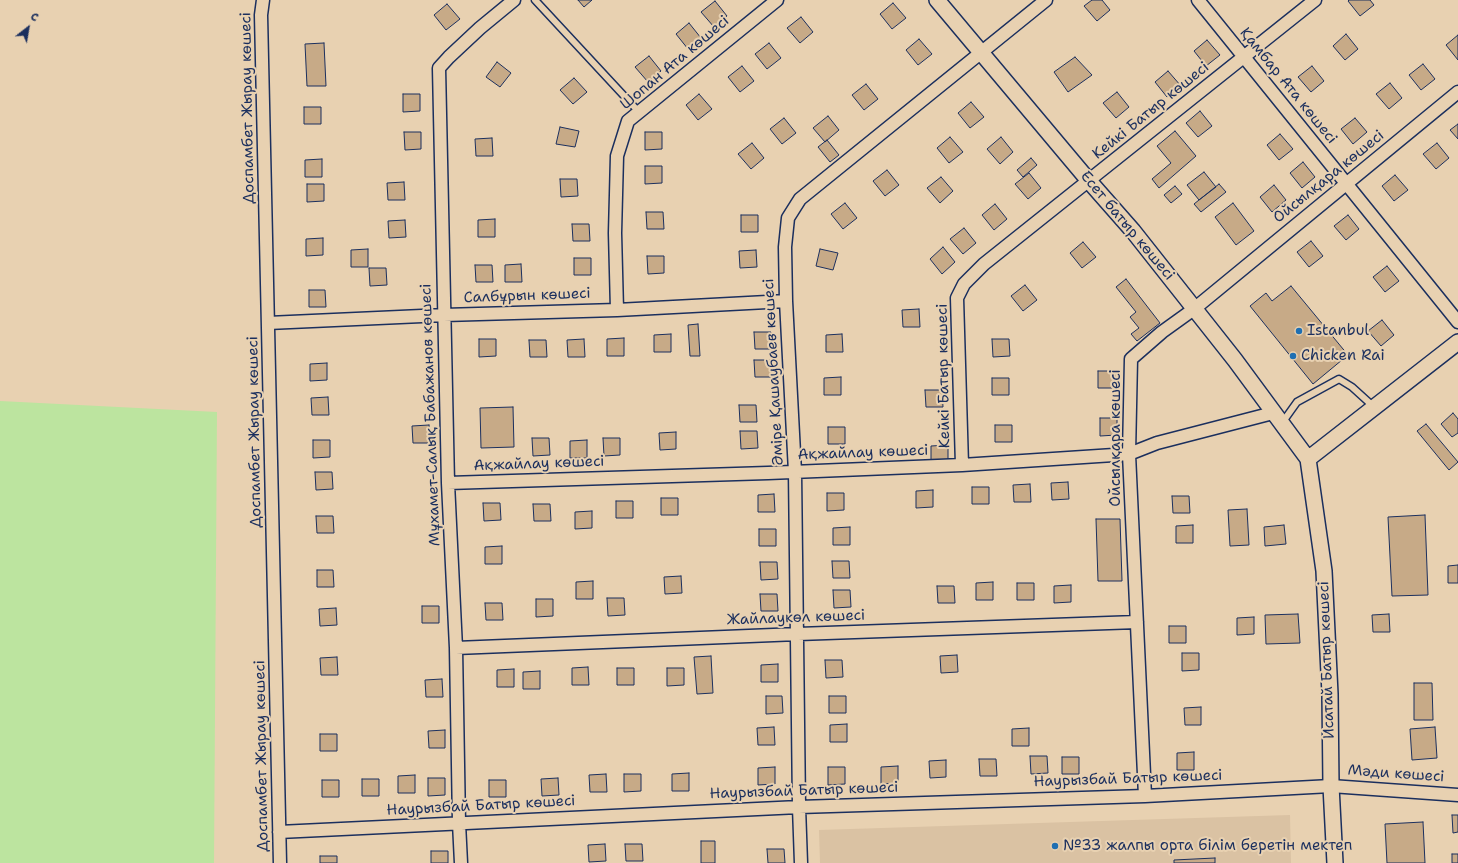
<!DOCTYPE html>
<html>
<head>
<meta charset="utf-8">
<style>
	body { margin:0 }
	#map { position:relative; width:1458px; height:863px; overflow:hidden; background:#e8d1b1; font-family:"Shantell Sans",sans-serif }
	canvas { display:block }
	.north { position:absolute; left:8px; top:8px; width:40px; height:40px; -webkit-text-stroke:3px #e8d1b1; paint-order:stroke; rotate:31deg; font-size:11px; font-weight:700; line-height:16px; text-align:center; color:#1b2f5e }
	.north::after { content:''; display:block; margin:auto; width:14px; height:18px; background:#1b2f5e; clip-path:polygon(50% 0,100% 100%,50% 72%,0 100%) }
</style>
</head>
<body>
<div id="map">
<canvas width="1458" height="863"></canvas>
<div class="north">С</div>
</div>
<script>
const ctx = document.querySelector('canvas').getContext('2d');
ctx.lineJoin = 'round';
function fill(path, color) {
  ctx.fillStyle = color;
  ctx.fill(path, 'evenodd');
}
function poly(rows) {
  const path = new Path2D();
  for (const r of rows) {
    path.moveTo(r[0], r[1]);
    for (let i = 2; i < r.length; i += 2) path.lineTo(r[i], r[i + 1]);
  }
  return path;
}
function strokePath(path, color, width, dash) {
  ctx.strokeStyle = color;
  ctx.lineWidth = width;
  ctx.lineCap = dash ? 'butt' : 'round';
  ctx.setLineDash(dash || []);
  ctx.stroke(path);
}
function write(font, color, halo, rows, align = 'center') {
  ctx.font = font + ' "Shantell Sans",sans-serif';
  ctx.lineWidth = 4;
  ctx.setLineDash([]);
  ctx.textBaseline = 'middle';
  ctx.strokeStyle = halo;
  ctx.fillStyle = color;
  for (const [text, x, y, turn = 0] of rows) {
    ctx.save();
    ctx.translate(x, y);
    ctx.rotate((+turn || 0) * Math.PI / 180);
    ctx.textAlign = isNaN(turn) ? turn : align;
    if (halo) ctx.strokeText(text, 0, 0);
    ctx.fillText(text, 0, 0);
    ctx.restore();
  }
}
const built = poly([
	[1290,815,1291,863,820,863,819,830]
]);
const green = poly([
	[0,401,217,412,214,863,0,863]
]);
const building = poly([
	[578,0,592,0,584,7,578,0],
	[1092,0,1102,0,1110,10,1097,21,1084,6,1092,0],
	[1349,0,1370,0,1374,5,1360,16,1348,1,1349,0],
	[715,1,727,16,714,27,701,12,715,1],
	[893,3,906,18,892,29,880,14,893,3],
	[447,4,460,19,446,30,434,15,447,4],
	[801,17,813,32,800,43,787,28,801,17],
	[689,23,701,38,688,49,676,34,689,23],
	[1346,34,1358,49,1345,60,1333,46,1346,34],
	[1458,35,1458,60,1446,45,1458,35],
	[919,39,932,54,918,65,906,50,919,39],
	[1207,40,1220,55,1206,66,1194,51,1207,40],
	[324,43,326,86,307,86,305,44,324,43],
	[769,43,781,58,767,69,755,54,769,43],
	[649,56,661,71,648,82,635,67,649,56],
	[1075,57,1092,75,1068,92,1054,72,1075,57],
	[497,62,511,73,500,87,486,77,497,62],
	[1423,64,1435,79,1421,90,1409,75,1423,64],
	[742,66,754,81,740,92,728,77,742,66],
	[1312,66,1324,81,1311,92,1298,77,1312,66],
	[1168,71,1181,86,1167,97,1155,82,1168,71],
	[574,78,587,92,573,104,560,90,574,78],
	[1390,83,1402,98,1389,109,1376,94,1390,83],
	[866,84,878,99,864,110,852,95,866,84],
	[1117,92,1129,107,1116,118,1103,103,1117,92],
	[403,94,420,94,420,111,403,112,403,94],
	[699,94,712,109,698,120,686,105,699,94],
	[971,102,984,117,970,128,958,113,971,102],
	[304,107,321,107,321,124,304,124,304,107],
	[1200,111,1212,126,1198,137,1186,123,1200,111],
	[828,116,839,130,825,142,813,128,828,116],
	[784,118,796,133,782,144,770,129,784,118],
	[1355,118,1367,132,1353,144,1341,129,1355,118],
	[1458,124,1458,139,1450,130,1458,124],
	[560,127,579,131,575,147,556,144,560,127],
	[1175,131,1196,156,1159,188,1152,179,1171,163,1157,146,1175,131],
	[404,132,421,132,421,149,405,150,404,132],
	[645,132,662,132,662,149,645,150,645,132],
	[1280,134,1293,149,1279,160,1267,145,1280,134],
	[950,137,963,152,949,163,937,148,950,137],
	[1001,137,1013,152,1000,164,987,149,1001,137],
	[492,138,493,156,476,156,475,139,492,138],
	[827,140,839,155,830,162,818,147,827,140],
	[752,143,764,158,751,169,738,154,752,143],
	[1437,143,1449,158,1436,169,1423,154,1437,143],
	[1031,158,1037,165,1023,177,1017,170,1031,158],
	[322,159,322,177,305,177,305,160,322,159],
	[1303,162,1315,177,1302,188,1290,173,1303,162],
	[645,166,662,166,662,183,645,184,645,166],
	[887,170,899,185,885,196,873,181,887,170],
	[1204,172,1216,187,1199,200,1187,185,1204,172],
	[1029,173,1041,188,1028,199,1015,184,1029,173],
	[1395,175,1408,190,1394,201,1382,186,1395,175],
	[941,177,953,191,940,203,927,188,941,177],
	[560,179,577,179,578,196,561,197,560,179],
	[404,182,405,200,388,200,387,183,404,182],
	[307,184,324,184,324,201,307,202,307,184],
	[1219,184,1226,192,1201,212,1194,204,1219,184],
	[1274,185,1286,200,1272,212,1260,197,1274,185],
	[1175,186,1182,194,1171,203,1164,195,1175,186],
	[845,203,857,218,843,229,831,214,845,203],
	[1233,203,1254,231,1236,245,1215,217,1233,203],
	[995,204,1007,219,994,230,982,215,995,204],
	[646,212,663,212,664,229,647,229,646,212],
	[741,215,758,215,758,232,741,232,741,215],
	[1348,215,1359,229,1346,240,1334,226,1348,215],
	[495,219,495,237,478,237,478,220,495,219],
	[405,220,406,237,389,238,388,221,405,220],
	[572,224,589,224,590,241,573,241,572,224],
	[964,228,976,243,963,254,950,239,964,228],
	[323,238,323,255,306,256,306,239,323,238],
	[1311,241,1323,256,1309,267,1297,252,1311,241],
	[1083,242,1096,257,1082,268,1070,253,1083,242],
	[943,247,955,262,942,274,930,259,943,247],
	[368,249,368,267,351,267,351,250,368,249],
	[820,249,838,253,833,270,816,266,820,249],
	[756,250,757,267,740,268,739,251,756,250],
	[647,256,664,256,664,273,648,274,647,256],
	[574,258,591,258,591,275,574,275,574,258],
	[521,264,522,282,505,282,505,265,521,264],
	[475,265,492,265,493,282,476,282,475,265],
	[1387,266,1399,281,1385,292,1373,277,1387,266],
	[369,268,386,268,387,285,370,286,369,268],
	[1126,279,1160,323,1137,341,1131,334,1139,328,1130,317,1136,312,1116,287,1126,279],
	[1025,285,1037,300,1023,311,1011,296,1025,285],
	[1291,286,1348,355,1313,384,1250,306,1266,293,1272,301,1291,286],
	[309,290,325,290,326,307,309,307,309,290],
	[919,309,920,327,903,327,902,310,919,309],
	[1382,320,1394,335,1381,346,1368,331,1382,320],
	[698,324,700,356,690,356,688,325,698,324],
	[754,332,771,332,772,349,755,349,754,332],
	[671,334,671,352,654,352,654,335,671,334],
	[842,334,843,352,826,352,826,335,842,334],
	[624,338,624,356,607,356,607,339,624,338],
	[479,339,496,339,496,356,479,357,479,339],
	[584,339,585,357,568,357,567,340,584,339],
	[992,339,1009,339,1010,356,993,357,992,339],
	[529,340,546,340,547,357,530,357,529,340],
	[754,360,771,360,772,377,755,377,754,360],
	[327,363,327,380,310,381,310,364,327,363],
	[1098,371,1115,371,1115,388,1098,388,1098,371],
	[841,377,841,395,824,395,824,378,841,377],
	[992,378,1009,378,1009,395,992,395,992,378],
	[925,390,942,390,943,407,926,407,925,390],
	[328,397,329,415,312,415,311,398,328,397],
	[739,405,756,405,757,422,740,422,739,405],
	[513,407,514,447,481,448,480,408,513,407],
	[1453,413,1458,419,1458,433,1452,437,1441,424,1453,413],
	[1100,418,1117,418,1117,435,1100,436,1100,418],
	[1426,424,1458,462,1449,470,1417,431,1426,424],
	[429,425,430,443,413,443,412,426,429,425],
	[995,425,1012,425,1012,442,995,442,995,425],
	[828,427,845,427,845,444,828,444,828,427],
	[740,431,757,431,758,448,741,449,740,431],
	[676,432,676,449,660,450,659,433,676,432],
	[532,438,549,438,550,455,533,456,532,438],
	[603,438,620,438,620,455,604,456,603,438],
	[313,440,330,440,330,457,313,458,313,440],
	[587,440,587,458,570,458,570,441,587,440],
	[948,445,948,463,931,463,931,446,948,445],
	[315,472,332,472,333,489,316,490,315,472],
	[1068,482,1069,499,1052,500,1051,483,1068,482],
	[1030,484,1031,502,1014,502,1013,485,1030,484],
	[972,487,989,487,989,504,972,504,972,487],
	[933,490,933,507,916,508,916,491,933,490],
	[827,493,844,493,844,510,827,511,827,493],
	[774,494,775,512,758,512,758,495,774,494],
	[1172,496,1189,496,1190,513,1173,513,1172,496],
	[661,498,678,498,678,515,661,515,661,498],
	[616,501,633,501,633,518,616,518,616,501],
	[483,503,500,503,501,520,484,521,483,503],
	[533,504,550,504,551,521,534,521,533,504],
	[1247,509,1249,545,1230,546,1228,510,1247,509],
	[592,511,592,528,575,529,575,512,592,511],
	[1425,515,1428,595,1392,596,1388,517,1425,515],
	[316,516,333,516,334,533,317,533,316,516],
	[1096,519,1120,519,1122,581,1098,581,1096,519],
	[1193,525,1193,543,1176,543,1176,526,1193,525],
	[1284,525,1286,544,1265,546,1264,527,1284,525],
	[850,527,850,545,833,545,833,528,850,527],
	[759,529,776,529,776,546,759,546,759,529],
	[502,546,502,564,485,564,485,547,502,546],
	[832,561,849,561,850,578,833,578,832,561],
	[760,562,777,562,778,579,761,580,760,562],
	[1458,565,1458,583,1448,583,1448,566,1458,565],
	[317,570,333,570,334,587,317,587,317,570],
	[681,576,682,593,665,594,664,577,681,576],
	[593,581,593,599,576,599,576,582,593,581],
	[993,582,993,600,976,600,976,583,993,582],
	[1017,583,1034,583,1034,600,1017,600,1017,583],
	[1071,585,1071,602,1054,603,1054,586,1071,585],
	[937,586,954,586,955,603,938,603,937,586],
	[833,590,850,590,851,607,834,608,833,590],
	[760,594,777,594,778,611,761,611,760,594],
	[607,598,624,598,625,615,608,616,607,598],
	[536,599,553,599,553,616,536,617,536,599],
	[485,603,502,603,503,620,486,620,485,603],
	[422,606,439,606,439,623,422,623,422,606],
	[336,608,337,625,320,626,319,609,336,608],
	[1298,614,1300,643,1266,644,1265,615,1298,614],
	[1389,614,1390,632,1373,632,1372,615,1389,614],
	[1254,617,1254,634,1237,635,1237,618,1254,617],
	[1169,626,1186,626,1186,643,1169,643,1169,626],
	[1182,653,1199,653,1199,670,1182,671,1182,653],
	[957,655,958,672,941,673,940,656,957,655],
	[711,656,713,693,697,694,694,657,711,656],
	[337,657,338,675,321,675,320,658,337,657],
	[825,660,842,660,843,677,826,678,825,660],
	[778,664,778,682,761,682,761,665,778,664],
	[588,667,589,685,572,685,572,668,588,667],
	[617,668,634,668,634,685,617,685,617,668],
	[667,668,684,668,684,685,667,686,667,668],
	[514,669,514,687,497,687,497,670,514,669],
	[540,671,540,689,523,689,523,672,540,671],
	[442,679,443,697,426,697,425,680,442,679],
	[1414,683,1432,683,1433,720,1414,720,1414,683],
	[766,696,782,696,783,713,766,714,766,696],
	[829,696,846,696,846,713,829,713,829,696],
	[1201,707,1201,725,1185,725,1184,708,1201,707],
	[847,724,847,742,830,742,830,725,847,724],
	[774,727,775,745,758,745,757,728,774,727],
	[1435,727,1437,758,1412,760,1410,729,1435,727],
	[1029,728,1029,746,1012,746,1012,729,1029,728],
	[445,730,445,748,429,748,428,731,445,730],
	[320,734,337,734,337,751,320,751,320,734],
	[1194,752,1194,770,1177,770,1177,753,1194,752],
	[1030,756,1047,756,1048,773,1031,774,1030,756],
	[1062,757,1079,757,1079,774,1062,774,1062,757],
	[979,759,996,759,997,776,980,776,979,759],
	[946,760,946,777,930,778,929,761,946,760],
	[898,766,898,783,881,784,881,767,898,766],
	[775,767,775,784,758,785,758,768,775,767],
	[828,767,845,767,845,784,828,785,828,767],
	[689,773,689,791,672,791,672,774,689,773],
	[606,774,607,792,590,792,589,775,606,774],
	[624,774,641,774,641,791,624,792,624,774],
	[415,775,415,793,398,793,398,776,415,775],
	[428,778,445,778,445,795,428,796,428,778],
	[558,778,559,795,542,796,541,779,558,778],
	[362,779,379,779,379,796,362,796,362,779],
	[322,780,339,780,339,797,322,797,322,780],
	[489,780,506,780,506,797,489,797,489,780],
	[1452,815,1458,815,1458,832,1453,833,1452,815],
	[1423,822,1425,863,1387,863,1385,824,1423,822],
	[701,841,715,841,715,863,701,863,701,841],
	[605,844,606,861,589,862,588,845,605,844],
	[625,844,642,844,643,861,626,861,625,844],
	[767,849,784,849,785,863,768,863,767,849],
	[431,851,448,851,448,863,431,863,431,851],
	[1452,854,1458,854,1458,863,1452,863,1452,854],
	[320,856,337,856,337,863,320,863,320,856],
	[1215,858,1215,863,1174,863,1174,860,1215,858]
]);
const service = poly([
	[535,0,639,112],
	[1282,423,1297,402,1339,379,1352,387,1374,407]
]);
const minor = poly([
	[263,0,261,15,280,863],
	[1198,0,1458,322],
	[617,310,615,233,617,156,628,121,777,0],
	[268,323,444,315,617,310,786,301],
	[962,465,957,298,964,284,984,264,1315,0],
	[448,483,768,473,962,465,1129,454,1157,443,1273,413],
	[456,648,798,634,1137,622],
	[1145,796,1129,454,1131,359,1162,332,1194,309,1458,92],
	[279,832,799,807,1145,796,1331,786,1458,795],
	[461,863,459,823,456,648,448,483,439,68,449,57,480,28,514,0],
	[801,863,799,807,795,472,786,301,785,247,788,218,800,199,1046,0]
]);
const tertiary = poly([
	[937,0,1089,181,1133,231,1235,360,1308,459,1324,571,1330,694,1331,786,1335,863],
	[1308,459,1458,342]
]);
const markers = [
	[1299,331,4,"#1f6fb2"],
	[1293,356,4,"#1f6fb2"],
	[1055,846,4,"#1f6fb2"]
];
const streetNames = [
	["Шопан Ата көшесі",675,63,-40],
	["Қамбар Ата көшесі",1288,86,51],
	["Доспамбет Жырау көшесі",248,108,-91],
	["Кейкі Батыр көшесі",1151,111,-39],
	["Ойсылқара көшесі",1329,177,-39],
	["Есет батыр көшесі",1127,226,50],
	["Салбұрын көшесі",527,296,-2],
	["Әміре Қашаубаев көшесі",774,372,-93],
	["Кейкі Батыр көшесі",944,376,-91],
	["Мұхамет-Салық Бабажанов көшесі",431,415,-92],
	["Доспамбет Жырау көшесі",255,432,-91],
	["Ойсылқара көшесі",1116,438,-90],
	["Ақжайлау көшесі",863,453,-2],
	["Ақжайлау көшесі",539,464,-2],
	["Жайлаукөл көшесі",796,618,-2],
	["Исатай Батыр көшесі",1327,660,-92],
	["Доспамбет Жырау көшесі",262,756,-91],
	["Мәди көшесі",1396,774,4],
	["Наурызбай Батыр көшесі",1128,779,-2],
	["Наурызбай Батыр көшесі",804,791,-2],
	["Наурызбай Батыр көшесі",481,806,-3]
];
const poiNames = [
	["Istanbul",1307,331],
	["Chicken Rai",1301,356],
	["№33 жалпы орта білім беретін мектеп",1063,846]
];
fill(built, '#dac2a3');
fill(green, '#bce49f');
fill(building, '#c7aa87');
strokePath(building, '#1b2f5e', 1);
strokePath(service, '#1b2f5e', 9);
strokePath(minor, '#1b2f5e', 15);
strokePath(tertiary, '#1b2f5e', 18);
strokePath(service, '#e8d1b1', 6);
strokePath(minor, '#e8d1b1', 12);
strokePath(tertiary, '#e8d1b1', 15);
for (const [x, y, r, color] of markers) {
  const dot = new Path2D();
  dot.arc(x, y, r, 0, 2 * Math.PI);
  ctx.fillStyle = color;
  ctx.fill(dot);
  strokePath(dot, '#e8d1b1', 1.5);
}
write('15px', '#1b2f5e', '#e8d1b1', streetNames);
write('15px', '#1b2f5e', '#e8d1b1', poiNames, 'left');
</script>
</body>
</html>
